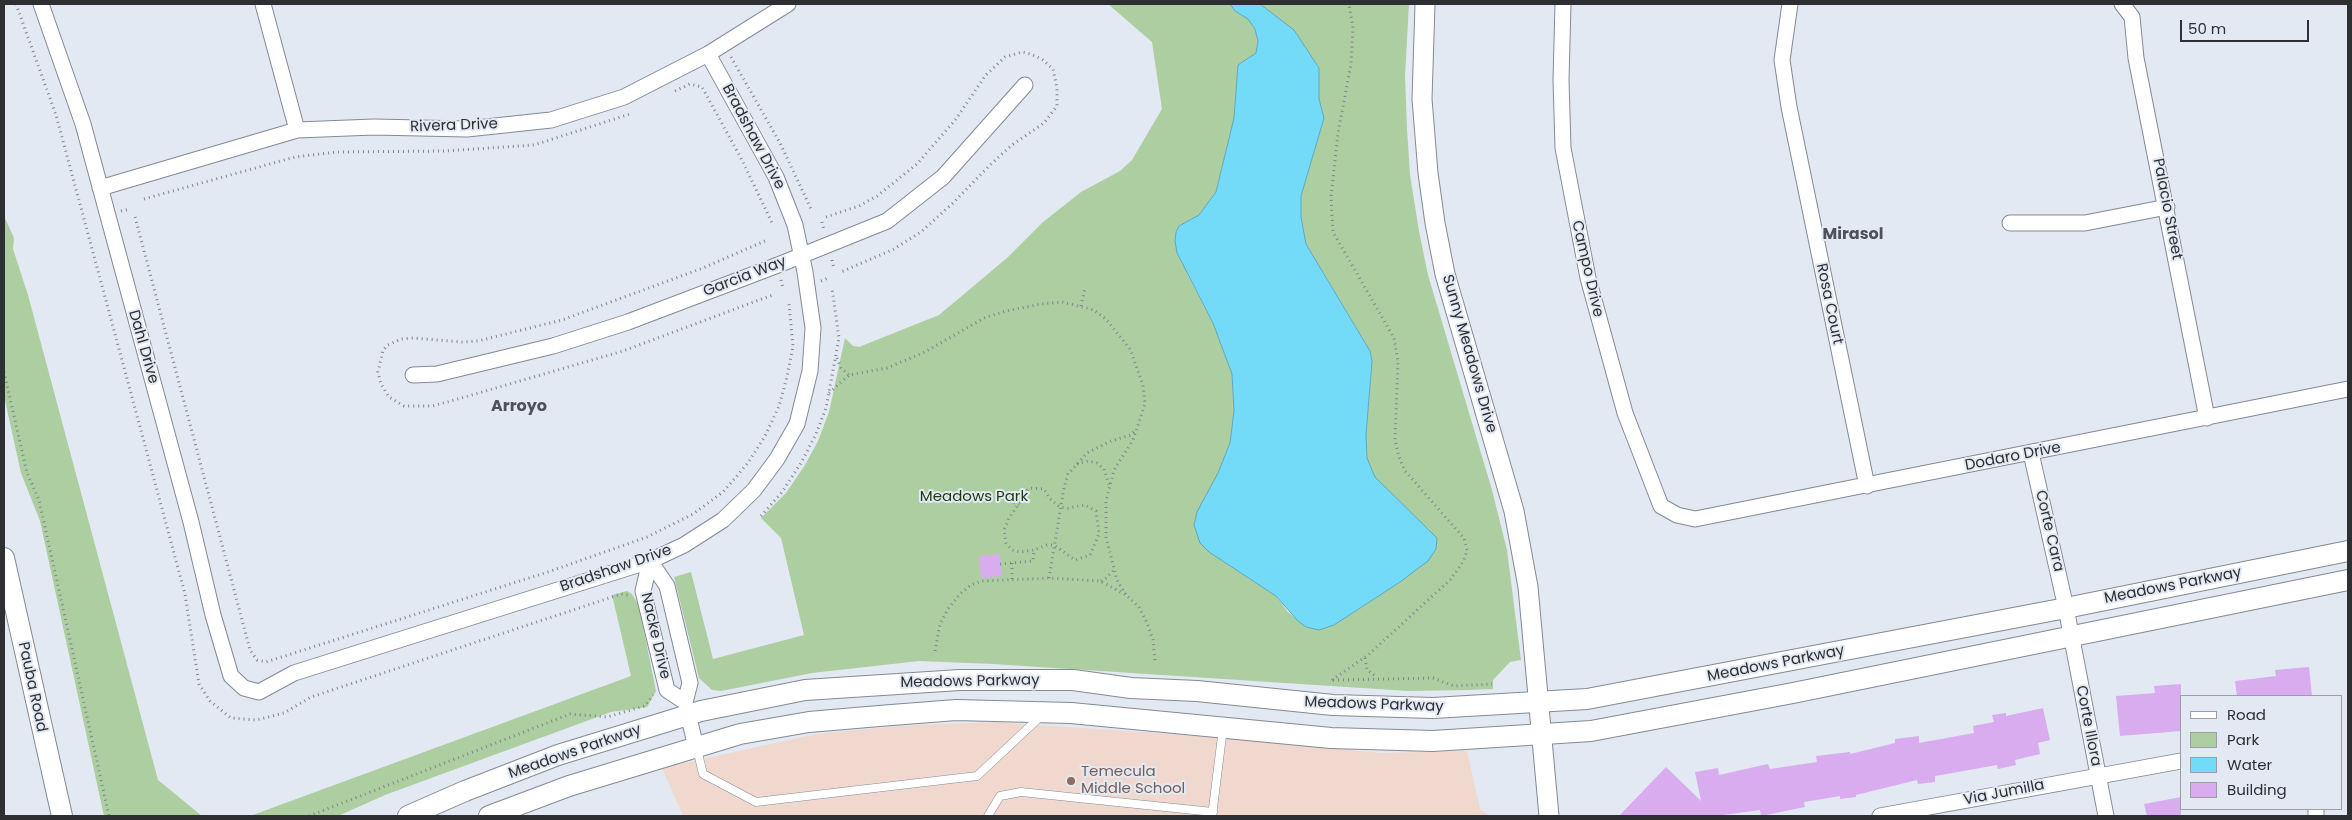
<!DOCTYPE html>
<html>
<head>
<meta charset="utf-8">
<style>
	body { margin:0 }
	#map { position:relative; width:2352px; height:820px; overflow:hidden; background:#e2e9f3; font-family:Poppins,sans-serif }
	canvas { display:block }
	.frame { position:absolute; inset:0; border:5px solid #2d2f33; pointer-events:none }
	.legend { position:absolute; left:2180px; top:695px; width:162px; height:115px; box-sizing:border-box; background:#e2e9f3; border:1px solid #9a9fa6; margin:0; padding:6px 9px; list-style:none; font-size:15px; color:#2d2f33 }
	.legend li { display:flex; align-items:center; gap:10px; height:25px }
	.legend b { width:25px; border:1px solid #9a9fa6 }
	.scale { position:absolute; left:2180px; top:20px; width:129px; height:22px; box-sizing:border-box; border:2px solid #2d2f33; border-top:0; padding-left:6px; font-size:15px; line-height:18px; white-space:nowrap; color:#2d2f33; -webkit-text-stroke:4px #e2e9f3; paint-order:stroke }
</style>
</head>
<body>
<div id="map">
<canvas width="2352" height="820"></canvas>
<div class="frame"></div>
<ul class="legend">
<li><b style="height:6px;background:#fff"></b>Road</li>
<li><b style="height:14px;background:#accea1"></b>Park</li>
<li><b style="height:14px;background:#73daf8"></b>Water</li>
<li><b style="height:14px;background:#d9acef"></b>Building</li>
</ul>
<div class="scale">50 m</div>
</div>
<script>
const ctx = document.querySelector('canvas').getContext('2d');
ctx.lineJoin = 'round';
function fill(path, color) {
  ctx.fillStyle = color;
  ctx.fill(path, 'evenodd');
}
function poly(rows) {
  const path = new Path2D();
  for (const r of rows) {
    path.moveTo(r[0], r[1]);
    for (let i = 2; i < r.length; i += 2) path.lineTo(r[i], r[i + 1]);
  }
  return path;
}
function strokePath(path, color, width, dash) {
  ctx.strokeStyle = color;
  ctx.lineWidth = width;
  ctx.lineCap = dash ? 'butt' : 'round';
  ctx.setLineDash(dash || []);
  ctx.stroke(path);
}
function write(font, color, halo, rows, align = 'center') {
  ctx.font = font + ' Poppins,sans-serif';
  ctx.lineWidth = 4;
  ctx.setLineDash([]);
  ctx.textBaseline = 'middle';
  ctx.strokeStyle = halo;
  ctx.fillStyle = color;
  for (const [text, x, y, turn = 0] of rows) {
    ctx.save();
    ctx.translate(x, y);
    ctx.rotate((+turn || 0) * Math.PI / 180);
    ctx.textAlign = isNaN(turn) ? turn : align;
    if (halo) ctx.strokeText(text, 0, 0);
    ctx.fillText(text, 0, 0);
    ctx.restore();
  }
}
const education = poly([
	[996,722,1243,739,1381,753,1467,751,1480,809,1490,816,683,816,662,768,816,734,897,726]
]);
const green = poly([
	[1108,4,1230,4,1235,11,1248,19,1255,29,1258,41,1256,53,1238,65,1234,118,1216,192,1199,215,1179,226,1187,274,1213,323,1232,374,1234,411,1230,443,1218,473,1209,552,1276,596,1288,612,1306,627,1334,625,1400,582,1430,530,1414,516,1375,477,1367,458,1366,435,1372,361,1365,342,1306,244,1301,217,1301,196,1324,118,1319,99,1319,68,1294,30,1260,4,1409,4,1405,76,1407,129,1410,175,1419,231,1428,275,1492,490,1507,550,1521,660,1510,662,1493,680,1493,689,1468,690,1408,691,993,664,919,661,812,673,721,691,712,690,699,678,674,577,691,572,713,659,804,635,781,538,761,518,786,493,805,465,818,441,829,412,845,338,853,346,859,347,939,315,1007,258,1043,222,1081,192,1120,171,1132,160,1162,109,1152,42],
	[4,216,14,238,13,249,28,295,158,780,202,816,104,816,40,521,21,473,4,396],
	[627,591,632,594,639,606,656,691,647,707,611,712,385,795,338,816,250,816,631,676,612,595]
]);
const water = poly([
	[1230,4,1260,4,1294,30,1319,68,1319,99,1324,118,1301,196,1301,217,1306,244,1370,351,1372,361,1366,435,1367,458,1375,477,1437,538,1436,549,1428,561,1400,582,1334,625,1319,630,1306,627,1298,621,1276,596,1209,552,1200,543,1194,525,1197,512,1218,473,1230,443,1234,411,1232,374,1213,323,1177,253,1175,241,1176,232,1179,226,1199,215,1216,192,1234,118,1238,65,1256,53,1258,41,1255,29,1248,19,1235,11,1230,4]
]);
const building = poly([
	[1000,554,1002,576,981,578,979,556],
	[2309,667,2312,696,2237,696,2235,681,2276,676,2275,670],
	[2181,684,2181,731,2120,736,2116,696,2155,693,2154,686],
	[2043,708,2050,740,2038,743,2040,754,2015,760,2016,765,1998,769,1997,765,1935,776,1935,782,1918,784,1917,780,1856,795,1856,797,1840,799,1840,796,1804,802,1805,807,1761,816,1760,810,1716,816,1619,816,1666,767,1701,801,1695,772,1718,768,1719,775,1768,764,1770,769,1817,762,1816,756,1850,752,1850,754,1895,743,1895,739,1919,736,1919,743,1974,733,1973,726,1994,722,1992,715,2006,713,2006,716],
	[2181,797,2181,816,2147,816,2144,804]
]);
const path = poly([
	[16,4,56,115,185,594,199,684,210,701,231,718,256,720,284,713,311,697,621,594,628,595],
	[731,57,780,143,812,211],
	[675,91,690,84,702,87,742,160,773,225],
	[144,199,295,157,337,152,445,151,534,145,630,114],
	[121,211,130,209],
	[135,217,250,650,257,660,266,662,551,571,647,537,693,514,723,492,748,463,765,436,779,406,787,377,793,346,789,304],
	[826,217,859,206,877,196,917,164,956,119,985,76,1005,57,1022,52,1031,54,1043,60,1053,69,1057,88,1057,106,1044,123,1012,145,990,165,953,203,921,232,894,249,841,272],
	[822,222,824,230],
	[765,241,703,268,562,320,478,341,462,342,413,338,401,339,388,345,383,350,378,372,381,384,389,397,404,406,432,406,451,401,623,351,775,294],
	[832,260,834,269],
	[781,280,783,288],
	[821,281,828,278],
	[1081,306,1085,288],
	[837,358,841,368,849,375],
	[4,372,27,473,39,500,109,816],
	[829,393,849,375,887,368,925,352,984,318,1006,311,1041,304,1062,302,1094,310,1106,319,1130,349,1143,385,1145,404,1133,440,1114,470,1106,501,1106,537,1117,580,1126,595],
	[1077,464,1088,461,1097,463,1104,469,1109,485],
	[1005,498,1019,505],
	[761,516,782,492,801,463,816,434,826,408,839,338,832,288],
	[1012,563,1012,579],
	[1000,564,1033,561,1034,550,1020,552,1012,550,1006,543,1004,530,1009,518,1029,488,1044,489,1050,499,1060,507,1068,508,1085,505,1096,511,1099,534,1090,555,1075,560,1054,545,1047,545,1034,550],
	[1049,578,1064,488,1068,474,1087,453,1111,441,1131,435,1136,430],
	[1101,581,1106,578,1115,569],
	[935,651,940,624,948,609,960,594,971,585,982,581,1049,578,1100,581,1126,595,1139,607,1147,623,1153,640,1155,662],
	[1365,658,1367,670,1377,677],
	[1332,680,1368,655,1451,579,1464,560,1467,550,1464,538,1405,471,1399,457,1395,440,1398,361,1394,338,1333,232,1331,197,1338,133,1351,64,1353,28,1349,4],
	[1333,680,1433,678,1454,686,1492,684],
	[309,816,570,714,607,717,645,706,653,695]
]);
const service = poly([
	[697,749,703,774,756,802,977,776,1041,716],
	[988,816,1000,796,1021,792,1213,812],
	[1212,816,1223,728]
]);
const minor = poly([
	[41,4,83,124,191,522,213,615,231,676,244,688,259,692,294,673,650,561,684,545,723,520,754,490,777,459,797,424,810,371,813,328,805,272,795,225,776,177,708,54],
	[263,4,297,130],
	[1563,4,1561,80,1563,148,1588,278,1625,413,1661,506,1677,515,1695,519,2348,389],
	[1790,4,1782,60,1789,107,1867,486],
	[2122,4,2132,17,2136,58,2207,418],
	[100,188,297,130,374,127,467,129,551,120,624,97,708,54,788,4],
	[2010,223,2085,223,2167,207],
	[413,375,437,374,553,346,628,322,778,265,887,221,943,177,1025,85],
	[2031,453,2066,608,2106,816],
	[650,561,667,586,690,683,685,702,696,747],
	[650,561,643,591,667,690,685,702],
	[2316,809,2316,816],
	[1880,816,2181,761]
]);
const tertiary = poly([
	[1425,4,1422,99,1428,173,1435,223,1445,274,1514,511,1528,587,1549,816]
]);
const secondary = poly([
	[4,558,62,816],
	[408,816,465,791,558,755,701,711,805,690,960,680,1073,680,1131,688,1197,691,1333,705,1433,708,1587,699,2066,608,2348,551],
	[489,816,569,786,740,734,809,722,879,716,956,710,1071,713,1331,738,1433,741,1591,731,1793,693,2348,580]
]);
const markers = [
	[1071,781,5,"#8d6e63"]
];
const streetNames = [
	["Rivera Drive",454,126,-2],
	["Bradshaw Drive",753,137,62],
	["Palacio Street",2167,209,79],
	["Campo Drive",1587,269,77],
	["Garcia Way",745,277,-21],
	["Rosa Court",1829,304,78],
	["Dahl Drive",143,347,74],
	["Sunny Meadows Drive",1469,354,74],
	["Dodaro Drive",2013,457,-11],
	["Corte Cara",2049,531,77],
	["Bradshaw Drive",616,569,-19],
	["Meadows Parkway",2173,586,-11],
	["Nacke Drive",655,636,77],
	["Meadows Parkway",1776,664,-11],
	["Meadows Parkway",970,682,-1],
	["Pauba Road",32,687,78],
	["Meadows Parkway",1374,705,2],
	["Corte Illora",2088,726,79],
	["Meadows Parkway",575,752,-19],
	["Via Jumilla",2004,793,-11]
];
const parkNames = [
	["Meadows Park",974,497]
];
const educationNames = [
	["Temecula",1081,772],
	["Middle School",1081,789]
];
const neighbourhoodNames = [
	["Mirasol",1853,235],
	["Arroyo",519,407]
];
fill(education, '#f1d8cf');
fill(green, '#accea1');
fill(water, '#73daf8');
strokePath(water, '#5ea7bd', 1);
fill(building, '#d9acef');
strokePath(service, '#848a93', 9);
strokePath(minor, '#848a93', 17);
strokePath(tertiary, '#848a93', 21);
strokePath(secondary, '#848a93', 22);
strokePath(path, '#81858c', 3, [1, 4]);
strokePath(service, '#fff', 8);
strokePath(minor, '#fff', 15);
strokePath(tertiary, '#fff', 19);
strokePath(secondary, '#fff', 20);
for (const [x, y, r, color] of markers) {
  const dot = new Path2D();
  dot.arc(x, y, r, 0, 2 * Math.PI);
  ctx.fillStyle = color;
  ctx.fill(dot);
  strokePath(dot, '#e2e9f3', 2);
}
write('15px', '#2d2f33', '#e2e9f3', streetNames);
write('15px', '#1b3b0e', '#e2e9f3', parkNames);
write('15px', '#785e54', '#e2e9f3', educationNames, 'left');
write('bold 16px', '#4d525a', '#e2e9f3', neighbourhoodNames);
</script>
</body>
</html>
